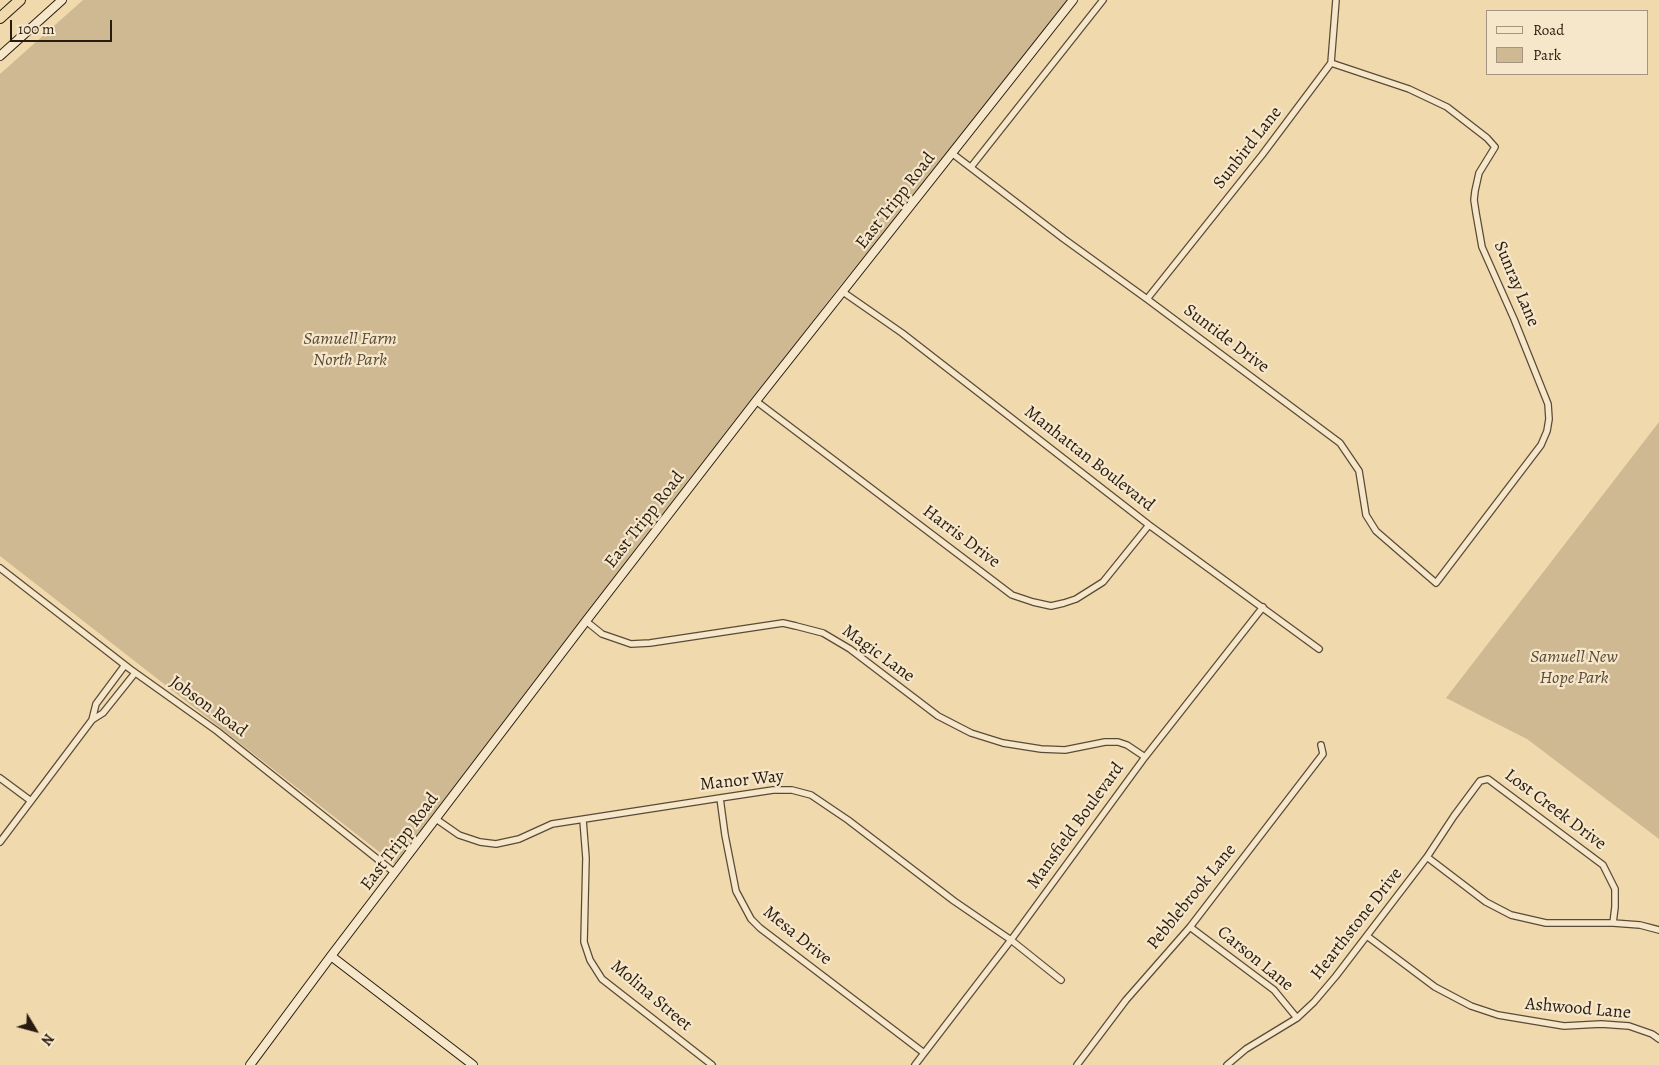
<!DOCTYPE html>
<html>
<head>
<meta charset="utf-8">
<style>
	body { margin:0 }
	#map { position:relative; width:1659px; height:1065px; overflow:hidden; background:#f1d9ae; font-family:Alegreya,serif }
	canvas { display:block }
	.legend { position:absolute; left:1486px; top:10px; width:162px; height:65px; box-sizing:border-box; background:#f6e6ca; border:1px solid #a3957f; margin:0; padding:6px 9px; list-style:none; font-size:15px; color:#271c0f }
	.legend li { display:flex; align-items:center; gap:10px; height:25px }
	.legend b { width:25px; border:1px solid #a3957f }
	.north { position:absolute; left:10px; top:1005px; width:50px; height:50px; -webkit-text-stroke:4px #f6e6ca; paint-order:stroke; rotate:127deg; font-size:14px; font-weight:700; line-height:20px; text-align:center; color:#271c0f }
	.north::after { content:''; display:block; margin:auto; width:18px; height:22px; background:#271c0f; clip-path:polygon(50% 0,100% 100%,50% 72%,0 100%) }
	.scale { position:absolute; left:10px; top:20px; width:102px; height:22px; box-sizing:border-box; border:2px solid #271c0f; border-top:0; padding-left:6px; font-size:15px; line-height:18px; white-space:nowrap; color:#271c0f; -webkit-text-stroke:4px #f6e6ca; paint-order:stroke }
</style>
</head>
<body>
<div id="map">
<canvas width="1659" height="1065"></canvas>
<ul class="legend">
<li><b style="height:6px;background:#f6e6ca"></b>Road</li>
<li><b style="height:14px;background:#cfb993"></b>Park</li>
</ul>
<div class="north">N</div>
<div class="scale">100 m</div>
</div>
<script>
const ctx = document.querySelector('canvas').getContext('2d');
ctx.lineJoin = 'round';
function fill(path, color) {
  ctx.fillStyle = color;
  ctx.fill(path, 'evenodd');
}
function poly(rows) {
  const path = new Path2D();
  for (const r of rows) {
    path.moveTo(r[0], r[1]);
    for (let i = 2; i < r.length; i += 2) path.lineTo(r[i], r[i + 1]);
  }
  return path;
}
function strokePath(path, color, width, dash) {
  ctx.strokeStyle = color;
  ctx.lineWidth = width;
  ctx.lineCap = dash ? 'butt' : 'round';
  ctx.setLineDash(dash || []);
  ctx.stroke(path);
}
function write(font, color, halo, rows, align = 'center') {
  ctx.font = font + ' Alegreya,serif';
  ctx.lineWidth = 4.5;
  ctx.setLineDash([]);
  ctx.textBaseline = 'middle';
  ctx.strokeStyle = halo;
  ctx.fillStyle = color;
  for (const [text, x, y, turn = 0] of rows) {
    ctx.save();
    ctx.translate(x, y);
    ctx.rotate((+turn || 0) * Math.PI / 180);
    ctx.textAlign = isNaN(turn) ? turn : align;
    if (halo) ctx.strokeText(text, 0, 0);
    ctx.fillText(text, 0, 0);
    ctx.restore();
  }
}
const green = poly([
	[83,0,1068,0,941,163,839,287,396,865,0,556,0,74],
	[1659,422,1659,839,1527,739,1446,698]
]);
const street = poly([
	[953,154,1064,239,1147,299,1340,443,1359,471,1366,515,1376,531,1436,583,1541,445,1547,431,1549,419,1548,404,1514,319,1482,247,1476,213,1474,200,1475,191,1479,173,1495,147,1487,138,1447,107,1409,89,1331,63],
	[971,167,1103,0],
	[843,292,902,333,1149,525,1319,649],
	[1147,299,1262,155,1331,63,1336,0],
	[756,401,1012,595,1033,602,1051,606,1064,603,1076,599,1103,582,1149,525],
	[0,568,130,669,217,731,395,873],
	[586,621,602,634,631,644,650,643,783,623,796,626,823,633,850,649,938,716,971,733,1003,743,1041,749,1065,750,1105,742,1118,742,1127,745,1145,757],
	[92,720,96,704,125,665],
	[0,778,31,801],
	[720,798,725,835,736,891,751,919,760,928,924,1053],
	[436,819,459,835,480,842,496,844,519,839,552,824,720,798,773,790,792,790,811,795,848,820,954,901,1011,940,1061,980],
	[583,820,586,858,584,942,590,960,602,979,712,1065],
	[0,842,92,720,103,713,135,673],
	[1427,857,1486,902,1511,915,1546,923,1613,923,1640,925,1659,930],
	[1190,927,1274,990,1297,1018],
	[1367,936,1435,987,1471,1006,1498,1015,1564,1026,1601,1024,1629,1026,1652,1034,1659,1039],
	[915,1065,1011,940,1145,757,1263,607],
	[1077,1065,1126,1000,1190,927,1323,754,1321,745],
	[1227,1065,1246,1049,1297,1018,1314,1002,1336,976,1427,857,1454,816,1480,781,1488,779,1603,865,1615,889,1615,907,1613,923]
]);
const secondary = poly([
	[0,56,62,0],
	[331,956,473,1065],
	[250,1065,331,956,586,621,756,401,1073,0]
]);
const highway = poly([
	[0,18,20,0]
]);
const streetNames = [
	["Sunbird Lane",1248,148,-52],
	["East Tripp Road",896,201,-52],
	["Sunray Lane",1516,284,67],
	["Suntide Drive",1226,339,37],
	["Manhattan Boulevard",1089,459,38],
	["East Tripp Road",645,520,-52],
	["Harris Drive",961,537,37],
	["Magic Lane",878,654,36],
	["Jobson Road",208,707,36],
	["Manor Way",742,781,-6],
	["Lost Creek Drive",1555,810,37],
	["Mansfield Boulevard",1076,826,-54],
	["East Tripp Road",400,842,-53],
	["Pebblebrook Lane",1192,897,-51],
	["Hearthstone Drive",1357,924,-52],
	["Mesa Drive",797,936,39],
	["Carson Lane",1255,959,39],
	["Molina Street",651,996,40],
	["Ashwood Lane",1578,1009,5]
];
const parkNames = [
	["Samuell Farm",350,340],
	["North Park",350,361],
	["Samuell New",1574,658],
	["Hope Park",1574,679]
];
fill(green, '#cfb993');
strokePath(street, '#5a4b37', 8);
strokePath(secondary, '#271c0f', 10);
strokePath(highway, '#271c0f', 12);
strokePath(street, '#f6e6ca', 5.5);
strokePath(secondary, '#f6e6ca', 8);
strokePath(highway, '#f1d9ae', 10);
write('18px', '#271c0f', '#f6e6ca', streetNames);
write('italic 18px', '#594b37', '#f6e6ca', parkNames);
</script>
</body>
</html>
